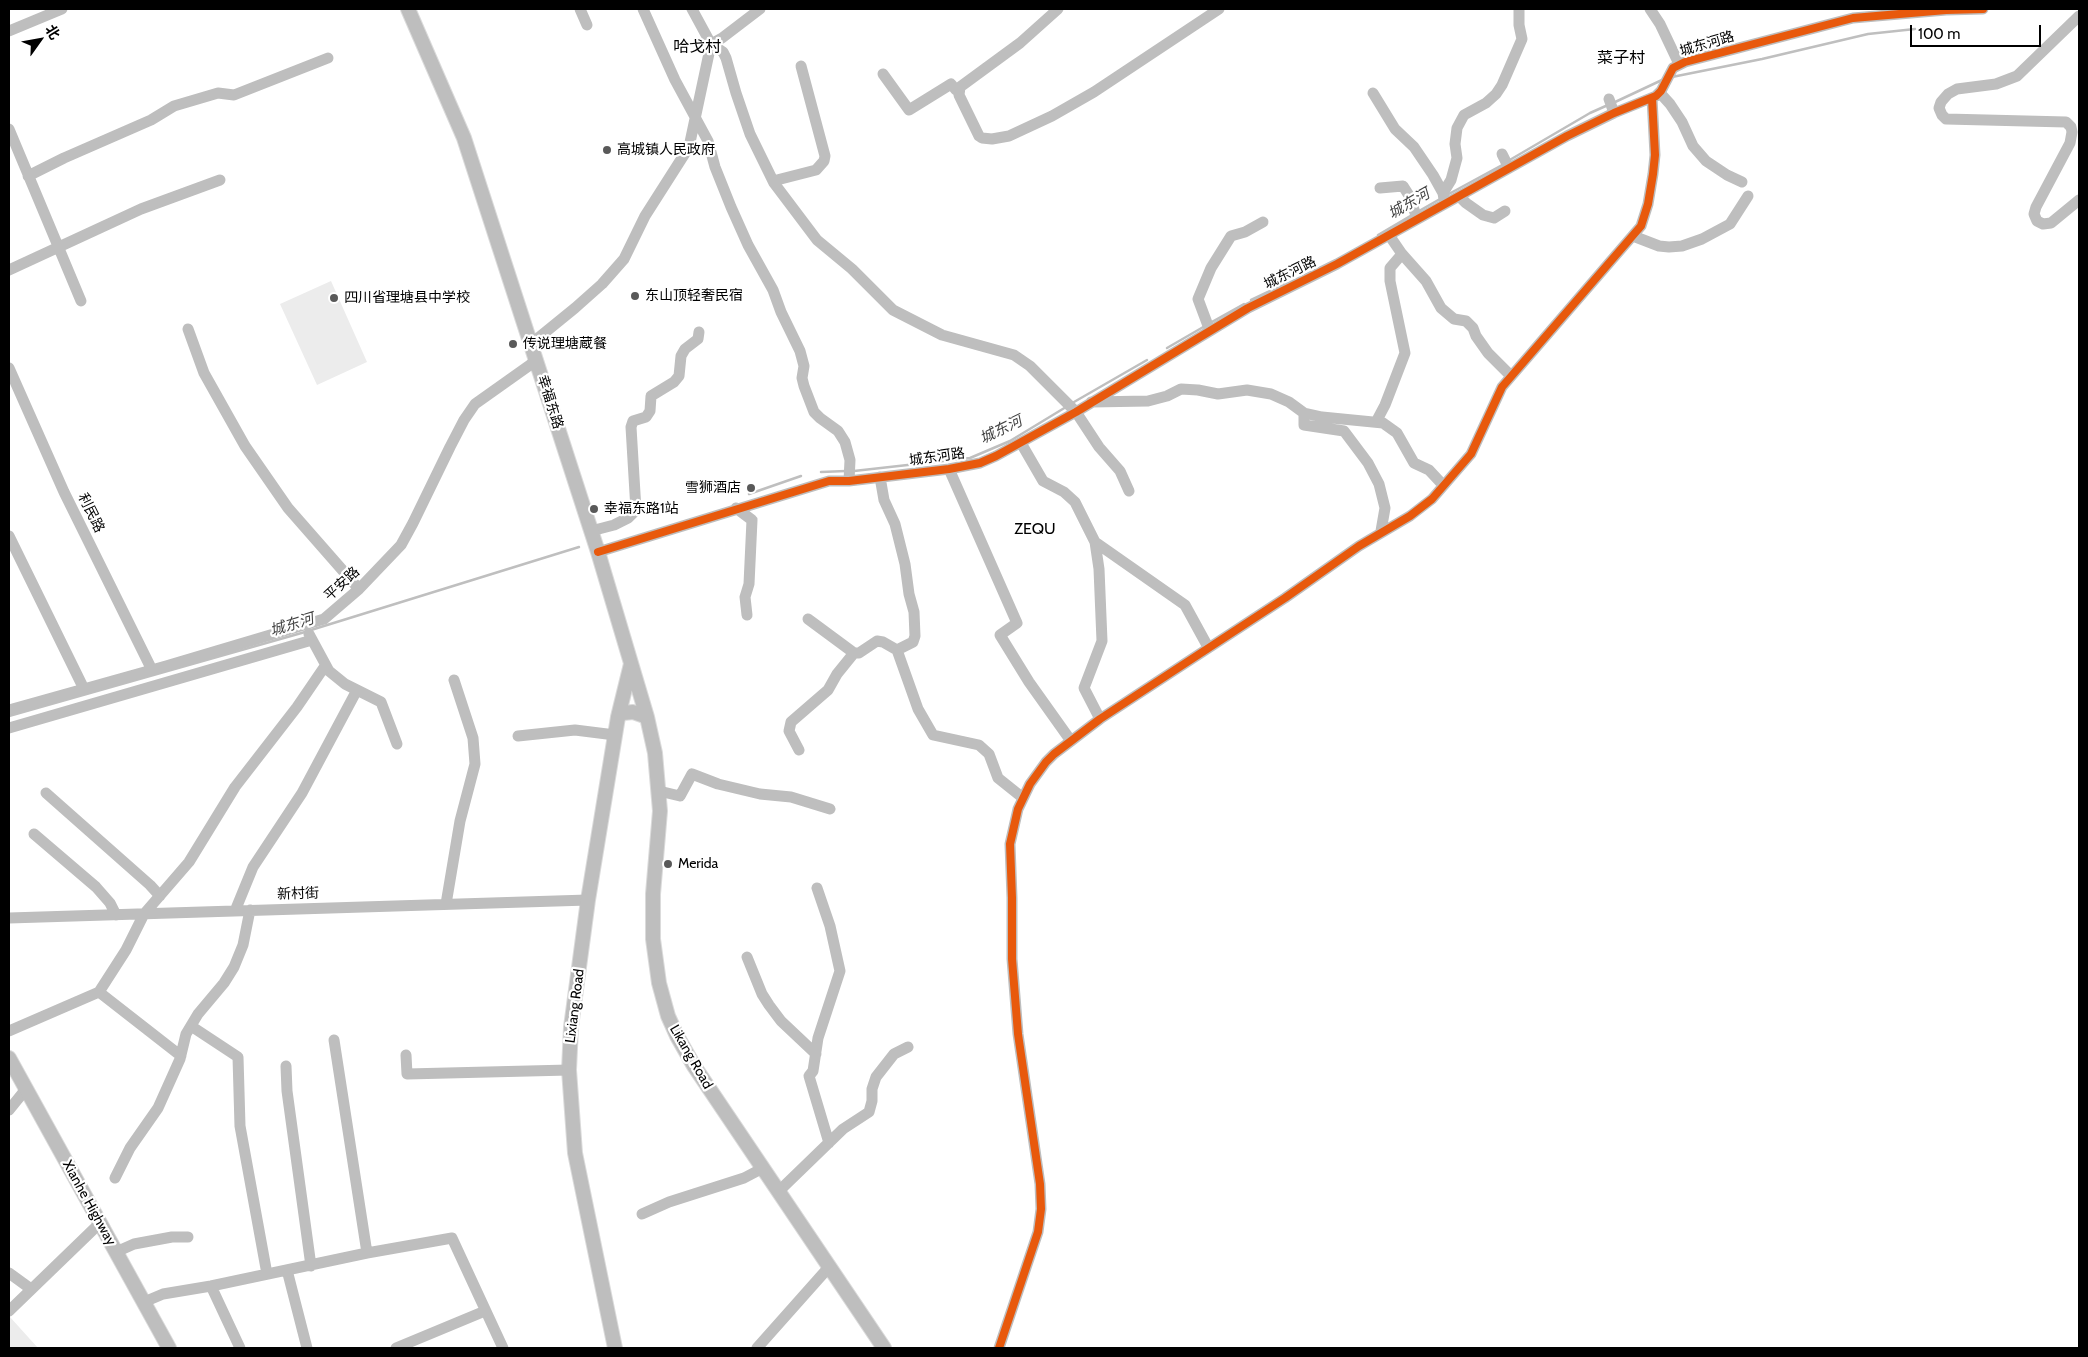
<!DOCTYPE html>
<html>
<head>
<meta charset="utf-8">
<style>
	body { margin:0 }
	#map { position:relative; width:2088px; height:1357px; overflow:hidden; background:#fff; font-family:Cabin,"Noto Sans SC",sans-serif }
	canvas { display:block }
	.frame { position:absolute; inset:0; border:10px solid #000; pointer-events:none }
	.north { position:absolute; left:15px; top:15px; width:50px; height:50px; -webkit-text-stroke:4px #fff; paint-order:stroke; rotate:58deg; font-size:14px; font-weight:700; line-height:20px; text-align:center; color:#000 }
	.north::after { content:''; display:block; margin:auto; width:18px; height:22px; background:#000; clip-path:polygon(50% 0,100% 100%,50% 72%,0 100%) }
	.scale { position:absolute; left:1910px; top:25px; width:131px; height:22px; box-sizing:border-box; border:2px solid #000; border-top:0; padding-left:6px; font-size:15px; line-height:18px; white-space:nowrap; color:#000; -webkit-text-stroke:4px #fff; paint-order:stroke }
</style>
</head>
<body>
<div id="map">
<canvas width="2088" height="1357"></canvas>
<div class="frame"></div>
<div class="north">北</div>
<div class="scale">100 m</div>
</div>
<script>
const ctx = document.querySelector('canvas').getContext('2d');
ctx.lineJoin = 'round';
function fill(path, color) {
  ctx.fillStyle = color;
  ctx.fill(path, 'evenodd');
}
function poly(rows) {
  const path = new Path2D();
  for (const r of rows) {
    path.moveTo(r[0], r[1]);
    for (let i = 2; i < r.length; i += 2) path.lineTo(r[i], r[i + 1]);
  }
  return path;
}
function strokePath(path, color, width, dash) {
  ctx.strokeStyle = color;
  ctx.lineWidth = width;
  ctx.lineCap = dash ? 'butt' : 'round';
  ctx.setLineDash(dash || []);
  ctx.stroke(path);
}
function write(font, color, halo, rows, align = 'center') {
  ctx.font = font + ' Cabin,"Noto Sans SC",sans-serif';
  ctx.lineWidth = 4.5;
  ctx.setLineDash([]);
  ctx.textBaseline = 'middle';
  ctx.strokeStyle = halo;
  ctx.fillStyle = color;
  for (const [text, x, y, turn = 0] of rows) {
    ctx.save();
    ctx.translate(x, y);
    ctx.rotate((+turn || 0) * Math.PI / 180);
    ctx.textAlign = isNaN(turn) ? turn : align;
    if (halo) ctx.strokeText(text, 0, 0);
    ctx.fillText(text, 0, 0);
    ctx.restore();
  }
}
const green = poly([
	[331,281,367,362,317,385,280,304],
	[10,1317,38,1348,9,1348]
]);
const stream = poly([
	[1672,77,1762,59,1868,34,1915,29],
	[1613,103,1662,80],
	[1508,161,1590,113,1608,105],
	[1447,195,1504,164],
	[1419,211,1440,199],
	[1378,235,1412,215],
	[1251,300,1287,283],
	[1210,323,1244,304],
	[1167,348,1205,326],
	[1074,402,1147,360],
	[854,471,970,458,1010,441,1066,407],
	[821,472,846,471],
	[749,494,801,476],
	[311,630,579,547],
	[9,716,305,632]
]);
const minor = poly([
	[580,9,587,25],
	[643,9,675,80,708,141,715,167,731,207,748,245,773,290,781,312,800,351,804,366,802,378,804,386,814,412,820,418,838,431,845,442,850,460,849,481],
	[692,9,711,44,723,52,726,58,736,93,750,134,774,183,817,240,852,269,893,310,942,335,1014,355,1030,366,1076,412,1099,447,1120,471,1129,491],
	[1058,9,1020,43,960,87,959,95,979,136,982,138,992,139,1009,136,1052,116,1094,92,1219,9],
	[1650,9,1660,24,1679,64],
	[2079,16,2017,76,1996,84,1957,89,1948,94,1941,102,1939,108,1942,115,1946,119,2066,122,2071,127,2072,132,2070,143,2036,207,2034,214,2037,221,2043,224,2051,223,2079,200],
	[9,31,62,9],
	[883,74,909,110,951,84,956,90,958,90],
	[1373,93,1395,129,1414,147,1433,175,1443,193,1444,199],
	[1660,93,1670,104,1682,122,1693,146,1706,161,1727,175,1742,182],
	[1609,99,1614,113],
	[9,129,81,301],
	[1502,154,1509,168],
	[28,176,64,158,151,120,174,106,218,93,234,95,328,58],
	[773,181,816,170,824,161,825,156,801,66],
	[1380,188,1403,186,1410,197,1417,219],
	[1443,193,1451,180,1457,158,1455,144,1457,128,1464,115,1486,103,1496,94,1502,85,1522,39,1519,25,1519,9],
	[1459,196,1466,203,1483,215,1494,218,1505,211],
	[1389,235,1402,254,1426,281,1441,308,1454,319,1466,321,1473,328,1476,336,1488,353,1511,376],
	[1633,236,1659,246,1669,247,1682,246,1702,239,1730,224,1748,196],
	[9,270,141,209,220,180],
	[188,329,204,373,245,446,288,508,359,589],
	[1210,331,1198,299,1211,268,1231,236,1245,232,1263,222],
	[532,343,575,308,602,284,624,259,645,216,689,147,711,44,722,38,760,9],
	[9,368,64,492,152,670],
	[1091,402,1148,401,1167,396,1181,389,1198,390,1218,394,1247,390,1271,394,1289,402,1304,413,1322,417,1383,423,1397,433,1414,463,1429,470,1443,485],
	[1304,413,1304,425,1344,431,1368,463,1379,484,1385,508,1381,531],
	[1376,422,1385,405,1405,353,1390,281,1390,268,1402,254],
	[1021,443,1043,481,1064,492,1075,502,1095,542,1099,569,1102,641,1084,688,1100,719],
	[949,469,1017,623,1000,635,1029,682,1071,741],
	[880,477,884,500,895,524,905,564,909,594,914,612,915,636,913,642,897,650,918,709,933,735,979,745,989,754,998,778,1023,798],
	[736,508,752,520,749,584,745,597,747,615],
	[591,531,614,525,628,518,636,510,631,427,633,421,646,417,650,411,651,396,674,382,679,376,681,356,685,349,698,339,699,332],
	[9,536,84,689],
	[1095,542,1185,605,1208,647],
	[598,552,829,481,849,481,949,469,980,463,996,456,1076,412,1248,308,1337,264,1567,136,1614,113,1656,96,1661,91,1673,68,1685,62,1853,18,1946,10,1983,9],
	[808,619,854,653,859,653,877,641,883,642,897,650],
	[309,634,329,671,345,684,381,702,397,744],
	[9,710,166,666,324,619,359,589,401,545,413,523,450,447,464,420,475,404,537,360],
	[9,728,312,640],
	[518,736,575,730,615,735],
	[799,750,789,731,791,722,828,690,837,674,854,653],
	[659,791,680,796,692,774,718,784,760,794,791,797,830,809],
	[46,793,150,885,160,896],
	[34,834,96,887,110,903,116,915],
	[817,888,830,926,840,971,818,1038,813,1071,809,1076,829,1143],
	[446,904,460,821,475,764,473,738,454,680],
	[235,911,253,867,302,793,357,690],
	[9,918,588,900],
	[747,957,762,994,769,1005,781,1021,816,1054],
	[99,992,181,1056],
	[191,1026,238,1057,240,1126,267,1274],
	[9,1031,99,992,126,950,144,914,189,862,235,787,297,707,325,666],
	[334,1040,367,1253],
	[406,1055,407,1074,569,1070],
	[286,1066,287,1091,311,1266],
	[9,1110,26,1089],
	[115,1178,130,1148,158,1108,180,1059,186,1034,198,1014,224,983,234,967,243,945,250,910],
	[779,1191,843,1129,869,1112,872,1101,872,1089,876,1077,894,1054,908,1047],
	[642,1214,669,1202,744,1178,763,1168],
	[116,1252,134,1244,172,1237,188,1237],
	[287,1270,307,1348],
	[9,1273,31,1289],
	[211,1286,240,1348],
	[144,1302,163,1294,211,1286,367,1253,452,1238,503,1348],
	[9,1311,100,1223],
	[396,1348,485,1311],
	[757,1348,829,1267],
	[999,1348,1038,1232,1041,1209,1040,1184,1018,1034,1012,959,1012,898,1010,844,1018,809,1030,784,1046,762,1054,754,1100,719,1285,598,1359,546,1410,516,1432,499,1471,454,1502,387,1641,226,1648,204,1653,174,1655,155,1652,98]
]);
const major = poly([
	[408,9,464,138,598,552,647,717,655,753,660,811,653,894,653,939,659,983,668,1016,677,1036,694,1066,884,1348],
	[618,717,623,713,633,712,647,717],
	[9,1058,169,1348],
	[615,1348,575,1153,569,1070,571,1027,588,900,618,717,631,664]
]);
const cycleway = poly([
	[598,552,829,481,849,481,949,469,980,463,996,456,1076,412,1248,308,1337,264,1567,136,1614,113,1656,96,1661,91,1673,68,1685,62,1853,18,1946,10,1983,9],
	[999,1348,1038,1232,1041,1209,1040,1184,1018,1034,1012,959,1012,898,1010,844,1018,809,1030,784,1046,762,1054,754,1100,719,1285,598,1359,546,1410,516,1432,499,1471,454,1502,387,1641,226,1648,204,1653,174,1655,155,1652,98]
]);
const markers = [
	[607,150,5,"#595959"],
	[635,296,5,"#595959"],
	[334,298,5,"#595959"],
	[513,344,5,"#595959"],
	[751,488,5,"#595959"],
	[594,509,5,"#595959"],
	[668,864,5,"#595959"]
];
const streetNames = [
	["城东河路",1707,44,-16],
	["城东河路",1290,273,-26],
	["幸福东路",550,402,73],
	["城东河路",937,457,-8],
	["利民路",91,513,64],
	["平安路",342,584,-43],
	["新村街",298,894,-2],
	["Lixiang Road",575,1006,-83],
	["Likang Road",691,1057,60],
	["Xianhe Highway",89,1203,61]
];
const poiNames = [
	["高城镇人民政府",617,150],
	["东山顶轻奢民宿",645,296],
	["四川省理塘县中学校",344,298],
	["传说理塘蔵餐",523,344],
	["雪狮酒店",741,488,"right"],
	["幸福东路1站",604,509],
	["Merida",678,864]
];
const waterNames = [
	["城东河",1409,204,-30],
	["城东河",1001,430,-26],
	["城东河",292,625,-17]
];
const quarterNames = [
	["哈戈村",697,47],
	["菜子村",1621,58],
	["ZEQU",1035,529]
];
fill(green, '#ececec');
strokePath(stream, '#bfbfbf', 2.5);
strokePath(major, '#dbdbdb', 16);
strokePath(minor, '#bebebe', 11);
strokePath(major, '#bebebe', 14);
strokePath(cycleway, '#e8590c', 8);
for (const [x, y, r, color] of markers) {
  const dot = new Path2D();
  dot.arc(x, y, r, 0, 2 * Math.PI);
  ctx.fillStyle = color;
  ctx.fill(dot);
  strokePath(dot, '#fff', 2);
}
write('14px', '#000', '#fff', streetNames);
write('14px', '#000', '#fff', poiNames, 'left');
write('italic 15px', '#444', '#fff', waterNames);
write('16px', '#000', '#fff', quarterNames);
</script>
</body>
</html>
